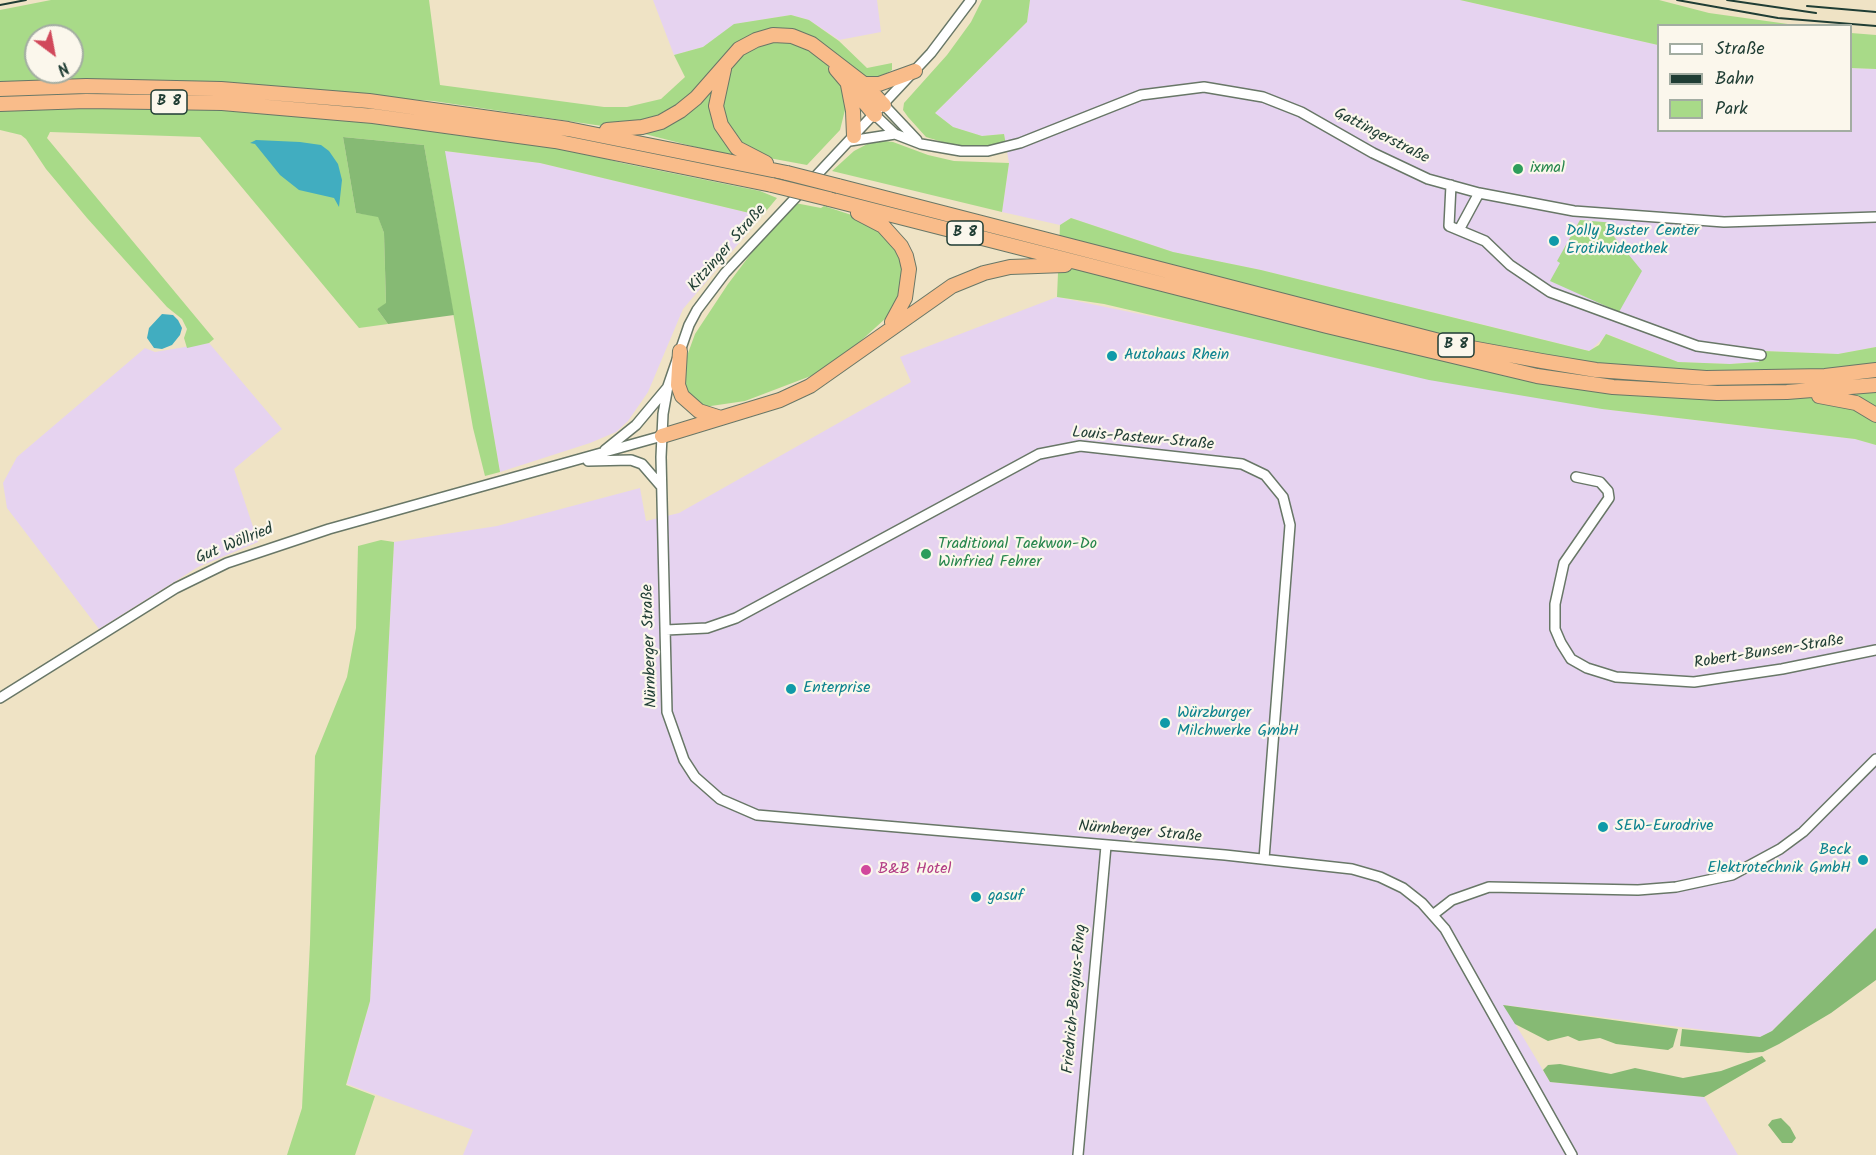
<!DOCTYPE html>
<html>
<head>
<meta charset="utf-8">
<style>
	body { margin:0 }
	#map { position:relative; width:1876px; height:1155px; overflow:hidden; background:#efe3c5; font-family:Kalam,sans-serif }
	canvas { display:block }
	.legend { position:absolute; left:1657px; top:24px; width:195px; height:108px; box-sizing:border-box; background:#fbf7ec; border:2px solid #a3ada2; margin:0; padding:8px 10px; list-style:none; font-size:18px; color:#1f3d34 }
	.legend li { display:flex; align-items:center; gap:12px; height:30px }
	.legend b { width:30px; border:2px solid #a3ada2 }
	.north { position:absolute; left:24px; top:24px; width:60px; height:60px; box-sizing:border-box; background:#fbf7ec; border:2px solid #a3ada2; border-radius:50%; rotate:148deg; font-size:16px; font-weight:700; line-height:24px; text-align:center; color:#1f3d34 }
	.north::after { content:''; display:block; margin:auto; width:21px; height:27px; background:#d1495b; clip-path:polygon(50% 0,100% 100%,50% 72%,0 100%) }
</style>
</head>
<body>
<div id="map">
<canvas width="1876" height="1155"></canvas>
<ul class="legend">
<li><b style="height:8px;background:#fff"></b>Straße</li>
<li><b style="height:8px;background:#1f3d34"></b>Bahn</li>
<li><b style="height:16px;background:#a8da88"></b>Park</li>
</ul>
<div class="north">N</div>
</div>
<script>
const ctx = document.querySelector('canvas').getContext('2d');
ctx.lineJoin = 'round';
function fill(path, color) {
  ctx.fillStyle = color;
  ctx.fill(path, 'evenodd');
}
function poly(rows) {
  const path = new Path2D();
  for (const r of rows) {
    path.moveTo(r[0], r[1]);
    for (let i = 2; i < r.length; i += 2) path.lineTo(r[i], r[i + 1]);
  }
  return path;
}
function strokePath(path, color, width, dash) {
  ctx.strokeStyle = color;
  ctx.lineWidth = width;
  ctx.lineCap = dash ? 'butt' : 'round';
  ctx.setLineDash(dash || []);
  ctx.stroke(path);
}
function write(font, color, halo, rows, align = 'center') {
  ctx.font = font + ' Kalam,sans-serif';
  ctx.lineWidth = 4.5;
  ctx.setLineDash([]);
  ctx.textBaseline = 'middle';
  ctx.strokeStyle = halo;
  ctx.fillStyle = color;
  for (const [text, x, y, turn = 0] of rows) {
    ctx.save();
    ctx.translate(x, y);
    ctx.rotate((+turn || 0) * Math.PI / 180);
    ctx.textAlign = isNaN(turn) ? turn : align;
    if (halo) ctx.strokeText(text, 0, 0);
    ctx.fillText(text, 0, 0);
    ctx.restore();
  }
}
const built = poly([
	[653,0,877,0,881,32,839,40,809,20,791,15,735,24,703,47,674,55],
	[1030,0,1460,0,1658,45,1658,130,1850,130,1851,68,1876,69,1876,347,1838,354,1763,351,1759,362,1730,364,1678,362,1607,334,1590,351,1261,270,1173,252,1071,218,1060,225,1002,212,1009,163,1004,134,982,136,953,127,935,113,1027,22],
	[444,151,540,163,762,216,683,309,648,392,628,421,616,432,590,443,500,472],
	[1057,297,1602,409,1855,439,1876,445,1876,928,1772,1031,1760,1037,1504,1005,1550,1082,1704,1097,1738,1155,463,1155,473,1130,347,1084,370,1001,394,542,497,526,640,488,646,521,679,513,911,382,900,357],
	[209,343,282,429,234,469,258,542,198,567,99,629,7,508,3,483,17,457,145,348,155,352]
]);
const green = poly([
	[51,0,429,0,440,85,604,107,627,107,661,99,685,77,674,55,703,47,734,24,791,15,809,20,839,41,867,68,892,63,892,70,877,79,864,78,831,52,756,35,694,96,664,118,609,127,433,101,335,94,0,86,0,10],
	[36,36,72,36,72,72,36,72],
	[982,0,1030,0,1027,22,935,113,953,127,982,136,1004,134,1006,145,962,148,926,137,908,117,903,110,904,103,947,55,971,22],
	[1460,0,1659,0,1709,13,1795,25,1658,26,1658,45],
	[1851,33,1876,35,1876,69,1851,68],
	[775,41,801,44,824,60,845,91,850,109,845,110,840,130,807,165,769,158,749,150,730,133,721,104,730,69,744,53],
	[719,74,715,106,750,161,637,132,663,124],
	[99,105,265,112,426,126,549,144,622,163,760,191,777,198,762,216,540,163,445,151,500,472,485,476,473,428,424,145,343,137,356,213,378,216,384,233,386,304,377,309,388,324,359,328,200,137,50,132,47,138,214,339,209,343,187,348,184,338,187,329,182,319,167,307,87,218,46,169,26,139,21,135,0,130,0,109],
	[875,140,893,142,928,155,954,161,1009,163,1002,212,832,171,854,151],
	[795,203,821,208,824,206,870,221,902,253,904,286,893,310,886,318,843,357,816,374,745,401,704,407,691,400,682,381,683,367,695,334,728,284,762,239],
	[1071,218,1173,252,1261,270,1589,351,1599,345,1606,334,1678,362,1730,364,1759,362,1763,351,1838,354,1876,347,1876,445,1855,439,1602,409,1429,380,1104,304,1057,297,1060,225],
	[1580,220,1615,223,1611,233,1642,271,1619,312,1550,281,1560,263,1557,261],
	[381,540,394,542,370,1001,346,1085,375,1096,355,1155,287,1155,302,1108,310,943,315,756,347,677,356,628,358,546]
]);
const forest = poly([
	[343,137,424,145,454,315,388,324,377,309,386,303,384,233,378,217,356,213],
	[1876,928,1876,980,1831,1013,1779,1044,1763,1052,1748,1053,1680,1046,1682,1029,1760,1037,1772,1031],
	[1503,1005,1678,1029,1673,1047,1668,1050,1616,1044,1600,1038,1579,1041,1568,1036,1548,1041,1515,1024],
	[1762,1056,1766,1061,1704,1097,1550,1082,1543,1070,1548,1065,1560,1064,1611,1074,1635,1068,1683,1078,1721,1071],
	[1781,1118,1790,1127,1796,1138,1792,1143,1782,1143,1768,1125,1772,1120]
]);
const water = poly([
	[256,140,300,142,321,145,329,151,338,164,342,180,339,207,334,198,299,190,280,175,255,144,250,143],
	[162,314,173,315,178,320,182,328,180,335,172,345,162,349,154,348,147,338,149,328]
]);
const minor = poly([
	[971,0,931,53,725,273,697,310,689,325,668,386,663,414,661,457,667,712,684,760,695,777,720,799,757,815,1225,855,1352,869,1380,877,1403,888,1422,903,1445,929,1572,1155],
	[884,105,917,140],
	[875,115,895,134,921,144,961,151,988,151,1020,143,1141,95,1204,87,1263,97,1301,112,1373,153,1428,179,1479,193,1574,211,1724,222,1876,217],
	[850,141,895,134],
	[1451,185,1449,226,1485,241,1510,265,1550,292,1697,346,1761,355],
	[1459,230,1479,193],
	[605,450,636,425,667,388],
	[588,461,631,460,642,464,661,486],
	[1576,477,1600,482,1608,491,1609,498,1564,563,1555,604,1555,629,1561,643,1571,659,1587,668,1616,677,1694,682,1782,669,1876,650],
	[666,630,707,628,736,618,1039,454,1080,446,1242,464,1265,475,1283,497,1290,525,1264,859],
	[0,698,176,588,227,563,329,529,662,436],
	[1434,914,1452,900,1489,887,1638,890,1676,887,1732,875,1780,849,1803,832,1876,759],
	[1078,1155,1106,846]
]);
const highway = poly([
	[724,69,716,106,721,125,737,148,766,163],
	[836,69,875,115],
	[864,84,879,84,915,71],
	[848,85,853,111,854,136],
	[0,89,86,86,221,89,369,101,568,129,787,173],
	[0,104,86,101,222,103,373,116,555,141,772,185],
	[607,130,642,127,661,122,680,111,696,98,739,49,756,40,773,35,792,36,812,44,864,84,884,105],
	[838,186,1455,345,1542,361,1596,370,1706,378,1825,376,1876,370],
	[829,199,1327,326,1537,376,1613,387,1717,393,1787,392,1876,385],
	[858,213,883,226,901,246,906,256,909,269,905,298,892,322],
	[680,351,678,385,682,396,699,411,721,418],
	[1819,396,1856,403,1876,415],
	[662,436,780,400,810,386,952,286,984,273,1010,267,1065,265]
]);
const rail = poly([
	[1677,0,1778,18,1876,26],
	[1727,0,1816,13],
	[0,5,26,0],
	[1807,6,1876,12]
]);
const highwayBridge = poly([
	[787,173,838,186],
	[772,185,829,199]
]);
const markers = [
	[1518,169,6,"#2e9e5b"],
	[1554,241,6,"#0f9aa8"],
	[1112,356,6,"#0f9aa8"],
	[926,554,6,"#2e9e5b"],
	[791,689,6,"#0f9aa8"],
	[1165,723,6,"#0f9aa8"],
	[1603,827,6,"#0f9aa8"],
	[1863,860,6,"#0f9aa8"],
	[866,870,6,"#d1479c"],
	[976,897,6,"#0f9aa8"]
];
const shields = [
	[169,102,36],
	[965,233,36],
	[1456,345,36]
];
const shieldNames = [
	["B 8",169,102],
	["B 8",965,233],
	["B 8",1456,345]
];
const streetNames = [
	["Gattingerstraße",1381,137,27],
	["Kitzinger Straße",728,249,-49],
	["Louis-Pasteur-Straße",1143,440,5],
	["Gut Wöllried",235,545,-22],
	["Nürnberger Straße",651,646,-92],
	["Robert-Bunsen-Straße",1769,653,-9],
	["Nürnberger Straße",1140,833,5],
	["Friedrich-Bergius-Ring",1076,999,-85]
];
const leisureNames = [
	["ixmal",1530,169],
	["Traditional Taekwon-Do",938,545],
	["Winfried Fehrer",938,563]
];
const cultureNames = [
	["Dolly Buster Center",1566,232],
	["Erotikvideothek",1566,250],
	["Autohaus Rhein",1124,356],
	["Enterprise",803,689],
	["Würzburger",1177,714],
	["Milchwerke GmbH",1177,732],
	["SEW-Eurodrive",1615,827],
	["Beck",1851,851,"right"],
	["Elektrotechnik GmbH",1851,869,"right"],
	["gasuf",988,897]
];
const hotelNames = [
	["B&B Hotel",878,870]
];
fill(built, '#e6d3f0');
fill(green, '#a8da88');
fill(forest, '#86ba74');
fill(water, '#41adc0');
strokePath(minor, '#687767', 12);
strokePath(highway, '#687767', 16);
strokePath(minor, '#fff', 9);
strokePath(highway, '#f9bc8a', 14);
strokePath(rail, '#1f3d34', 2);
strokePath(highwayBridge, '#687767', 16, []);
strokePath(highwayBridge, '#f9bc8a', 14);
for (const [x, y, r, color] of markers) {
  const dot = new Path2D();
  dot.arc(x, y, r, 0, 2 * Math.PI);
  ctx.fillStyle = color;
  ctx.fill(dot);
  strokePath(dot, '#fbf7ec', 2);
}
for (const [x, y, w] of shields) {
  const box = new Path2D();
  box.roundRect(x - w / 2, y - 12, w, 24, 4.5);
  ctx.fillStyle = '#fbf7ec';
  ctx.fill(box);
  strokePath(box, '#1f3d34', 1.5);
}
write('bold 15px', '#1f3d34', null, shieldNames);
write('16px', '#1f3d34', '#fbf7ec', streetNames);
write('16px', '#27864d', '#fbf7ec', leisureNames, 'left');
write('16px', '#0d838f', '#fbf7ec', cultureNames, 'left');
write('16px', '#b23c85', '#fbf7ec', hotelNames, 'left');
</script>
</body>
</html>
